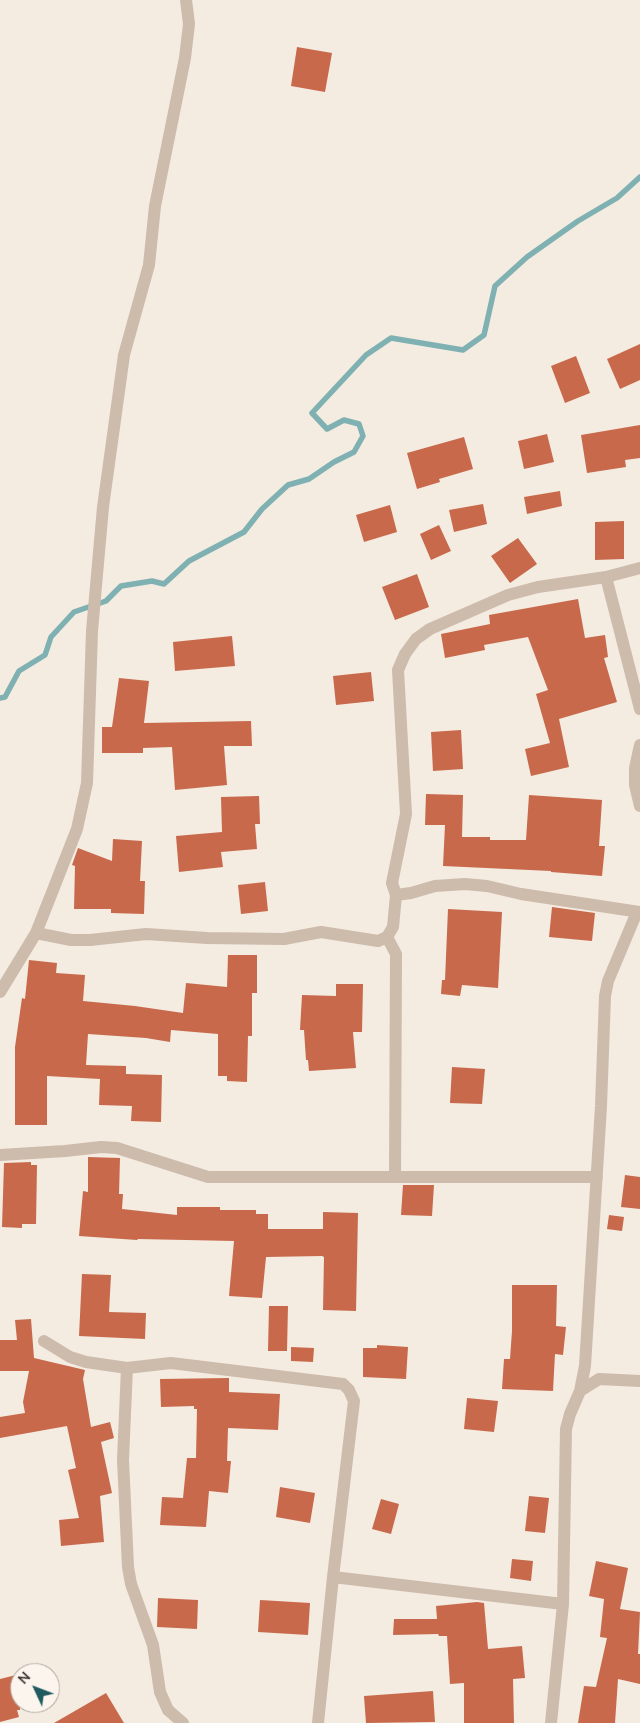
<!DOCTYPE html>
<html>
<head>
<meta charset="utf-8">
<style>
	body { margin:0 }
	#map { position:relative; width:640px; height:1723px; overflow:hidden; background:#f4ebe1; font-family:"Nunito Sans",sans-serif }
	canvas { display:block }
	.north { position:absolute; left:10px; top:1663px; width:50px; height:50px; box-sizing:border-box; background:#fbf5ee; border:1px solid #aea6a0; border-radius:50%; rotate:313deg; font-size:14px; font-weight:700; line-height:20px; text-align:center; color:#3b302b }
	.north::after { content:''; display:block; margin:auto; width:18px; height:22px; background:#1f5a5e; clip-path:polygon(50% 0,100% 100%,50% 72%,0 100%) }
</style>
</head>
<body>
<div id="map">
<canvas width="640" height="1723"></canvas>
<div class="north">N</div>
</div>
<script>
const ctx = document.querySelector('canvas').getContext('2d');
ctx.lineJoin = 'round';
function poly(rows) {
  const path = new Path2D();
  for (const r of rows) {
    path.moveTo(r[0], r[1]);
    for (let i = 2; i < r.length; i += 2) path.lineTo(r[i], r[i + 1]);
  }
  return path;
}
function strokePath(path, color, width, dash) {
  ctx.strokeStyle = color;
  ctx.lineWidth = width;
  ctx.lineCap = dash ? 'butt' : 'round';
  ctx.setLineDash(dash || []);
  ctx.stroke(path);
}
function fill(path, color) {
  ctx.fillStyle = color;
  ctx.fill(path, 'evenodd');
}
const stream = poly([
	[0,698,5,697,19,671,45,655,51,637,74,612,106,601,121,586,152,581,164,584,189,561,244,532,262,509,288,485,309,479,334,462,354,452,363,436,359,424,344,420,327,429,312,413,366,355,391,338,463,350,484,335,495,286,527,257,578,221,617,198,640,177]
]);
const building = poly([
	[297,47,332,53,325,92,291,86],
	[640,344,640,380,620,389,607,359],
	[576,356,590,393,565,403,551,366],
	[640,425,640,458,625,460,626,467,587,473,581,435],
	[547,434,554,462,524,469,518,441],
	[464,437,473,469,439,479,440,482,417,489,407,453],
	[560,491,562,506,527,514,524,497],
	[483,504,487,524,454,532,449,510],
	[390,505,397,532,364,542,356,515],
	[624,521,624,559,595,560,595,522],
	[439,525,451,551,431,560,420,534],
	[518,538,537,564,510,583,491,556],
	[417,574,429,607,395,620,382,587],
	[578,599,585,638,605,635,608,657,604,658,617,702,559,719,569,767,531,776,525,749,550,743,536,694,548,690,528,637,484,645,485,650,445,658,441,634,490,624,489,615],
	[232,636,235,666,175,671,173,642],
	[371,672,374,701,336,705,333,676],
	[119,678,149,681,144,723,251,721,252,746,224,746,227,785,175,790,172,747,143,748,143,753,102,753,102,727,112,727],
	[461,730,463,769,433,771,431,732],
	[426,794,463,795,462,837,490,837,490,840,526,840,529,795,602,800,599,846,605,846,602,876,551,872,551,871,443,866,445,825,425,825],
	[259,796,260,824,255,824,257,849,221,852,223,867,179,872,176,836,222,832,221,797],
	[113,839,142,841,140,881,145,881,144,914,111,913,111,909,74,909,75,866,72,865,78,848,112,861],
	[265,882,268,911,241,914,238,885],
	[552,907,595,913,592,941,549,937],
	[448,909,502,912,498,988,462,985,460,996,441,994,442,980,445,980],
	[228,955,257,955,257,993,252,993,252,1036,248,1036,247,1082,227,1081,227,1076,218,1076,218,1034,171,1030,170,1042,146,1038,88,1034,86,1065,126,1066,126,1074,162,1075,161,1122,131,1121,132,1106,99,1105,100,1079,47,1076,47,1125,15,1125,15,1047,22,998,25,999,29,960,57,963,56,973,85,975,83,1001,135,1006,183,1013,186,983,227,987],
	[336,984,363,984,362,1032,353,1032,356,1068,309,1071,308,1060,306,1060,304,1030,300,1030,302,995,336,996],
	[452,1067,485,1069,482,1104,450,1103],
	[88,1157,120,1158,119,1194,123,1194,122,1209,177,1215,177,1207,220,1207,220,1210,256,1210,256,1214,268,1214,268,1229,323,1229,323,1212,358,1213,356,1311,323,1310,324,1257,322,1256,266,1257,262,1298,229,1296,234,1241,138,1239,137,1240,79,1236,83,1191,88,1192],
	[31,1162,31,1165,37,1165,36,1224,22,1224,22,1228,2,1227,4,1163],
	[625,1175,640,1177,640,1209,621,1207],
	[403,1185,434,1185,432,1216,401,1215],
	[609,1215,624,1217,622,1231,607,1229],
	[82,1274,111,1275,109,1312,146,1313,145,1339,79,1336],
	[512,1285,557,1285,556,1326,566,1327,563,1355,555,1354,553,1391,502,1389,504,1359,510,1359,512,1331],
	[269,1306,288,1306,287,1351,268,1351],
	[31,1319,34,1358,85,1370,83,1379,91,1427,110,1422,114,1438,101,1442,112,1493,100,1496,104,1542,61,1546,59,1520,79,1518,68,1470,76,1468,67,1426,0,1438,0,1417,25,1413,23,1402,29,1371,0,1371,0,1340,17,1340,15,1320],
	[377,1345,408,1347,406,1379,363,1377,363,1348,377,1348],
	[291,1347,314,1348,313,1362,291,1361],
	[229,1378,229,1392,280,1394,278,1430,228,1428,227,1461,231,1461,228,1493,209,1491,206,1527,160,1525,162,1497,183,1498,187,1458,196,1458,197,1409,194,1409,194,1406,161,1407,160,1379],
	[467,1398,498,1401,494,1432,464,1429],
	[280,1487,315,1493,310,1523,276,1517],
	[529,1496,549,1498,545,1533,525,1531],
	[381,1499,399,1504,391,1534,372,1529],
	[512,1559,533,1561,531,1581,510,1578],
	[596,1561,628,1568,620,1609,640,1612,638,1654,640,1654,640,1684,618,1679,615,1723,578,1723,584,1686,596,1687,607,1638,600,1637,604,1599,589,1596],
	[158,1598,198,1600,197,1629,157,1627],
	[260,1600,310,1603,308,1635,258,1632],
	[477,1602,484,1603,488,1649,522,1646,525,1678,513,1679,514,1723,464,1723,464,1683,450,1684,447,1636,439,1636,438,1634,393,1635,394,1619,437,1619,436,1606],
	[20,1674,20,1710,17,1710,19,1717,0,1722,0,1679],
	[433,1691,435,1722,366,1723,364,1696],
	[106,1693,124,1723,54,1723]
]);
const minor = poly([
	[606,577,640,709],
	[640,745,635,768,635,785,640,806],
	[396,895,411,893,435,886,465,884,487,886,521,894,640,912],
	[36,933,71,940,90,940,146,934,207,938,284,939,321,932,378,941,387,937,393,927,396,895,392,883,406,814,398,670,405,654,416,639,430,629,508,595,538,587,606,577,640,568],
	[387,937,396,954,395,1177],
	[0,992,36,933,77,829,87,783,92,631,103,507,124,355,149,265,155,206,185,58,189,24,186,0],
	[0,1155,65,1151,101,1147,117,1148,208,1177,597,1177],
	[44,1341,70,1357,86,1362,127,1368,171,1363,343,1384,349,1390,354,1401,333,1577,318,1723],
	[127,1368,123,1460,128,1567,131,1584,153,1645,160,1692,168,1710,183,1723],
	[580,1391,599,1379,640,1381],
	[333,1577,563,1604],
	[551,1723,563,1604,566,1429,570,1414,580,1391,585,1366,601,1106,605,996,608,981,637,912]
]);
strokePath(stream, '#7fb0b2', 5.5);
fill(building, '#c8694b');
strokePath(minor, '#cdbbac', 12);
</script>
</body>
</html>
